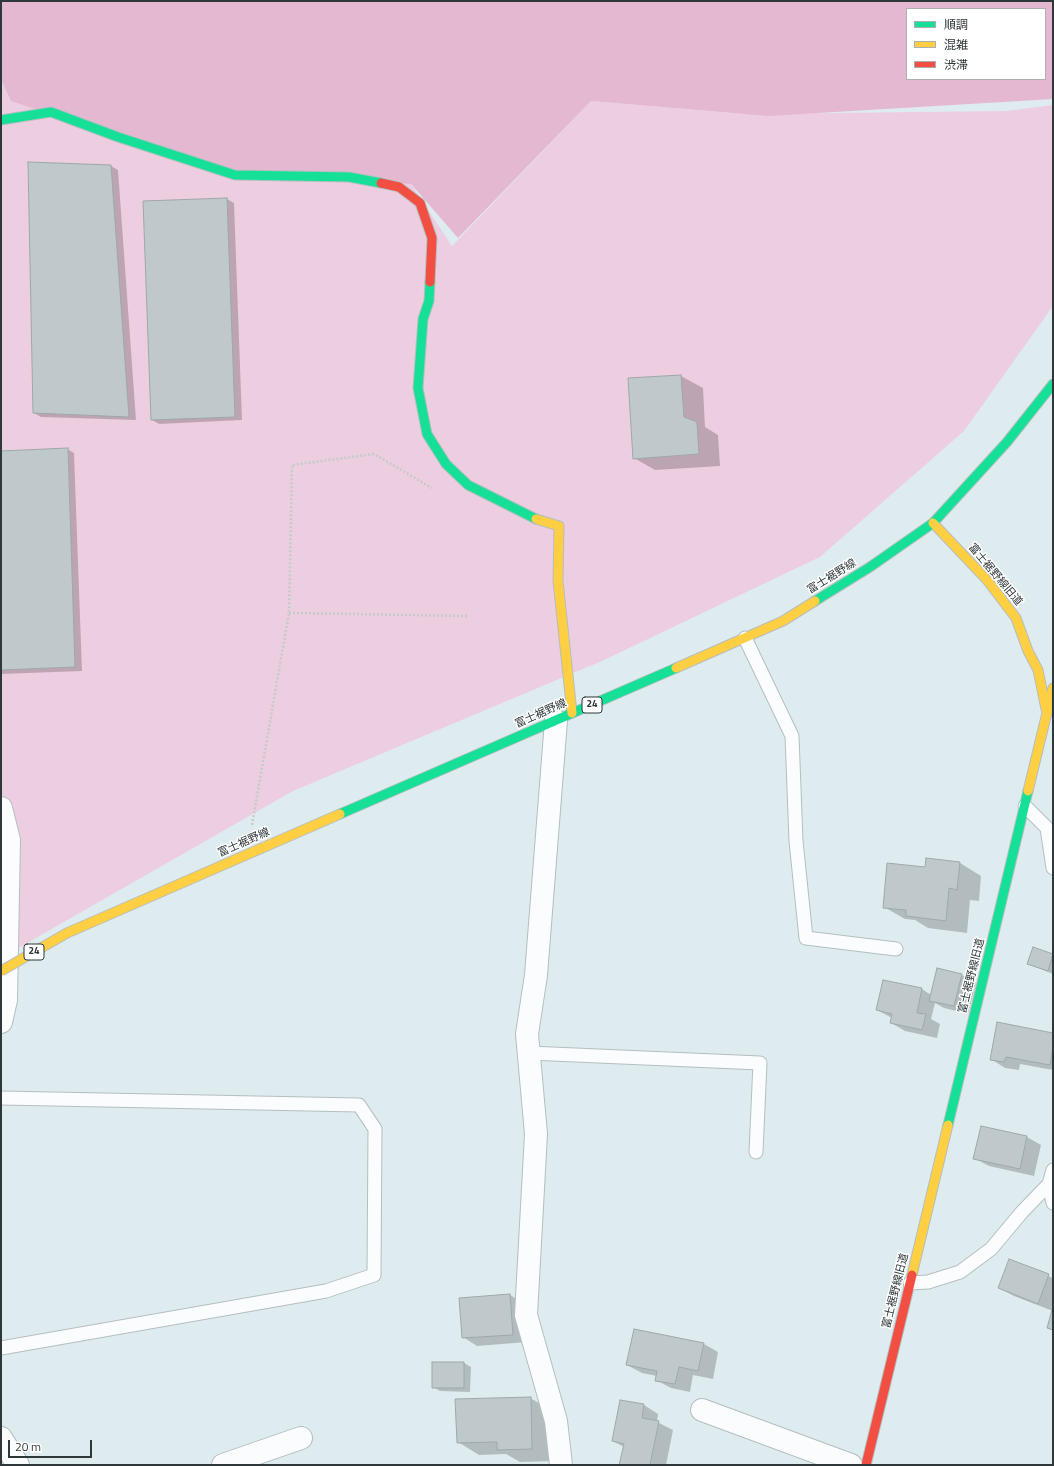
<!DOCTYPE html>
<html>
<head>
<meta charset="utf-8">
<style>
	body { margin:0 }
	#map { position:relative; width:1054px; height:1466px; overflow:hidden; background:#dfecef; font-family:"Titillium Web","Noto Sans JP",sans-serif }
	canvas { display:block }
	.frame { position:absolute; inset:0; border:2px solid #2e3739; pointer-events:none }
	.legend { position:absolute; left:906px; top:8px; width:140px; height:72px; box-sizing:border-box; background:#fff; border:1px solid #abafb0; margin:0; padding:5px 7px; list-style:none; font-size:12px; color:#2e3739 }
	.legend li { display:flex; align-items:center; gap:8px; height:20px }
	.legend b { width:20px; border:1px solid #abafb0 }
	.scale { position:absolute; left:8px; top:1440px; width:84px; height:18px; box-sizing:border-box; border:2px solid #2e3739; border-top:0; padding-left:5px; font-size:12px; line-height:14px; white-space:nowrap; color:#2e3739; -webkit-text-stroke:3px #fff; paint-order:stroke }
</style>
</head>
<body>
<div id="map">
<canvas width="1054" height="1466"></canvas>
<div class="frame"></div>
<ul class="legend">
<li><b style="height:5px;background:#16e098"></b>順調</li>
<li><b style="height:5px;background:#ffcf43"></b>混雑</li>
<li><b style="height:5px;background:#f24e42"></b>渋滞</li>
</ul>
<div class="scale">20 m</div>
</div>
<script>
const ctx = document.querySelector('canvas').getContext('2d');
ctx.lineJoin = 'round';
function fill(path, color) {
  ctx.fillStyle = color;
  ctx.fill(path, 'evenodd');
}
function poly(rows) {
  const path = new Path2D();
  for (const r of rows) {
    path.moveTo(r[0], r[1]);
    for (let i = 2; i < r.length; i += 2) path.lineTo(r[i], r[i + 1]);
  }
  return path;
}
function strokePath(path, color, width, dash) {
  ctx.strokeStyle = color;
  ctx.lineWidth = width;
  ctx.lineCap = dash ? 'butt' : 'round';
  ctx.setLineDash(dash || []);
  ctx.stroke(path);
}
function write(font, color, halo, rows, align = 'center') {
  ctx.font = font + ' "Titillium Web","Noto Sans JP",sans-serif';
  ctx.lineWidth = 3;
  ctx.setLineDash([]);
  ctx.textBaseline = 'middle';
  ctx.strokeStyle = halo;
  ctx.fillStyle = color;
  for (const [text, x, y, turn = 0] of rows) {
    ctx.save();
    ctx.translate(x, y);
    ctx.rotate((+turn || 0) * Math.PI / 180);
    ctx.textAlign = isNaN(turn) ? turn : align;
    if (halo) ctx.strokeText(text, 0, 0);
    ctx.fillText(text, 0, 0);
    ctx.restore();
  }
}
const green = poly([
	[1,70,411,184,452,246,591,101,744,114,1006,111,1053,105,1053,306,964,431,820,557,602,661,293,791,1,958]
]);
const forest = poly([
	[1,1,1053,1,1053,99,768,116,591,101,458,238,411,184,218,169,11,101,1,79],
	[907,9,1045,9,1045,79,907,79]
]);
const shadow = poly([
	[29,163,111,166,118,170,136,420,41,417,34,413],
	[227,199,234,203,242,420,159,424,152,420],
	[681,376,703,388,705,427,718,435,720,466,655,470,634,458,629,379],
	[67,449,74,453,82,671,1,674,1,452],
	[960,863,981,876,979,901,970,900,967,933,928,928,915,920,905,919,884,907,926,868],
	[1033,948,1053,955,1053,974,1028,964],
	[937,969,962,975,976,983,968,1014,944,1008,935,1003,931,1019,940,1024,937,1038,905,1031,891,1023,892,1018,877,1010,922,989,931,995],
	[1053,1034,1053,1070,1020,1064,1019,1070,1005,1068,991,1059],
	[1027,1137,1041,1145,1034,1176,989,1166,974,1158],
	[1010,1260,1053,1278,1053,1330,1048,1328,1053,1311,1014,1296,999,1288],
	[510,1295,524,1303,527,1342,477,1346,463,1337],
	[704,1344,718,1352,713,1379,693,1375,690,1392,671,1388,656,1380,657,1376,642,1373,627,1365],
	[464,1363,471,1367,470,1392,440,1391,433,1387],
	[530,1398,552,1410,553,1461,520,1462,506,1454,479,1455,458,1442],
	[621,1401,644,1405,658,1414,657,1422,673,1430,666,1465,621,1465,624,1447,613,1441]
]);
const building = poly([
	[28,162,111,165,129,417,33,413,28,162],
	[227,198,235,417,151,420,143,201,227,198],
	[681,375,684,417,697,422,699,454,633,459,628,378,681,375],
	[68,448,75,667,1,670,1,451,68,448],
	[926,858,960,862,957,890,949,888,946,921,906,916,906,910,883,908,887,863,925,867,926,858],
	[1033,947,1053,954,1048,971,1027,964,1033,947],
	[937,968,962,974,954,1006,929,1001,937,968],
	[883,980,922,988,917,1013,926,1014,922,1030,890,1023,892,1014,876,1010,883,980],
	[997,1022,1053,1033,1053,1047,1050,1065,1006,1057,1004,1062,990,1060,997,1022],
	[981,1126,1027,1136,1020,1169,973,1159,981,1126],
	[1009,1259,1049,1274,1038,1304,998,1288,1009,1259],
	[510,1294,513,1335,462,1338,459,1298,510,1294],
	[1053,1306,1053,1330,1047,1328,1053,1306],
	[634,1329,704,1343,698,1371,679,1367,675,1384,655,1381,657,1371,626,1365,634,1329],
	[432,1362,464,1362,464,1388,432,1388,432,1362],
	[531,1397,532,1449,497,1450,497,1442,457,1443,455,1399,531,1397],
	[620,1400,644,1404,642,1418,659,1421,650,1465,619,1465,624,1444,612,1441,620,1400]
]);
const path = poly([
	[289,613,468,616],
	[252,825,289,613,292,465,374,454,432,488]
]);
const lane = poly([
	[745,638,792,736,796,841,806,938,896,949],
	[1025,806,1047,828,1053,868],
	[529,1053,760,1063,756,1152],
	[1,1098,359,1105,375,1129,374,1275,326,1291,1,1348],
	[1053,1170,1049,1184,1053,1203],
	[910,1283,928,1282,960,1272,991,1249,1022,1212,1049,1184]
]);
const street = poly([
	[556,721,536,975,527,1034,536,1134,526,1315,556,1421,561,1465],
	[1,808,9,840,6,1000,1,1022],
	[702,1410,851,1465],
	[1,1438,18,1465],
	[223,1465,301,1438]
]);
const fast = poly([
	[1,120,51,112,118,137,235,175,349,177,381,183],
	[430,282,429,301,423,319,418,388,427,434,446,464,468,485,536,519],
	[815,601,870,567,933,523,1007,442,1053,384],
	[340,814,676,668],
	[948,1125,1028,791]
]);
const slow = poly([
	[536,519,559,526,558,581,572,713],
	[933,523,987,580,1016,618,1028,651,1038,670,1046,709],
	[676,668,783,621,815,601],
	[1028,791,1053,688],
	[67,933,340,814],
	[912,1275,948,1125]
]);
const jam = poly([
	[381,183,399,187,420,203,432,238,430,282],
	[866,1465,912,1275]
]);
const slowBridge = poly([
	[1,971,67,933]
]);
const shields = [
	[592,705,20],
	[34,952,20]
];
const shieldNames = [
	["24",592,705],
	["24",34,952]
];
const streetNames = [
	["富士裾野線旧道",995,575,50],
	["富士裾野線",832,577,-32],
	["富士裾野線",541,714,-24],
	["富士裾野線",244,843,-24],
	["富士裾野線旧道",972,976,-76],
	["富士裾野線旧道",896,1291,-76]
];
fill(green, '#edcee0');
fill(forest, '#e4b8d1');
fill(shadow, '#0003');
fill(building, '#bfc9cb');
strokePath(building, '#9ea8aa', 1);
strokePath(lane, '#b4bec1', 15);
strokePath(street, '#b4bec1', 24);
strokePath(fast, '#b4bec1', 11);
strokePath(slow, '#b4bec1', 11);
strokePath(jam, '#b4bec1', 11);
strokePath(path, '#c6cacb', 2.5, [2, 2]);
strokePath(lane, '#fafcfd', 13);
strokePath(street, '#fafcfd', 22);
strokePath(fast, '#16e098', 9);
strokePath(slow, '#ffcf43', 9);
strokePath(jam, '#f24e42', 9);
strokePath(slowBridge, '#b4bec1', 11, []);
strokePath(slowBridge, '#ffcf43', 9);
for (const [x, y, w] of shields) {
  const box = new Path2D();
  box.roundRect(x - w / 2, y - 8, w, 16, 3);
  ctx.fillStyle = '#fff';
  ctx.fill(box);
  strokePath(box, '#2e3739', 1);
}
write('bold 10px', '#2e3739', null, shieldNames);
write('11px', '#2e3739', '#fff', streetNames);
</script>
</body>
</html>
